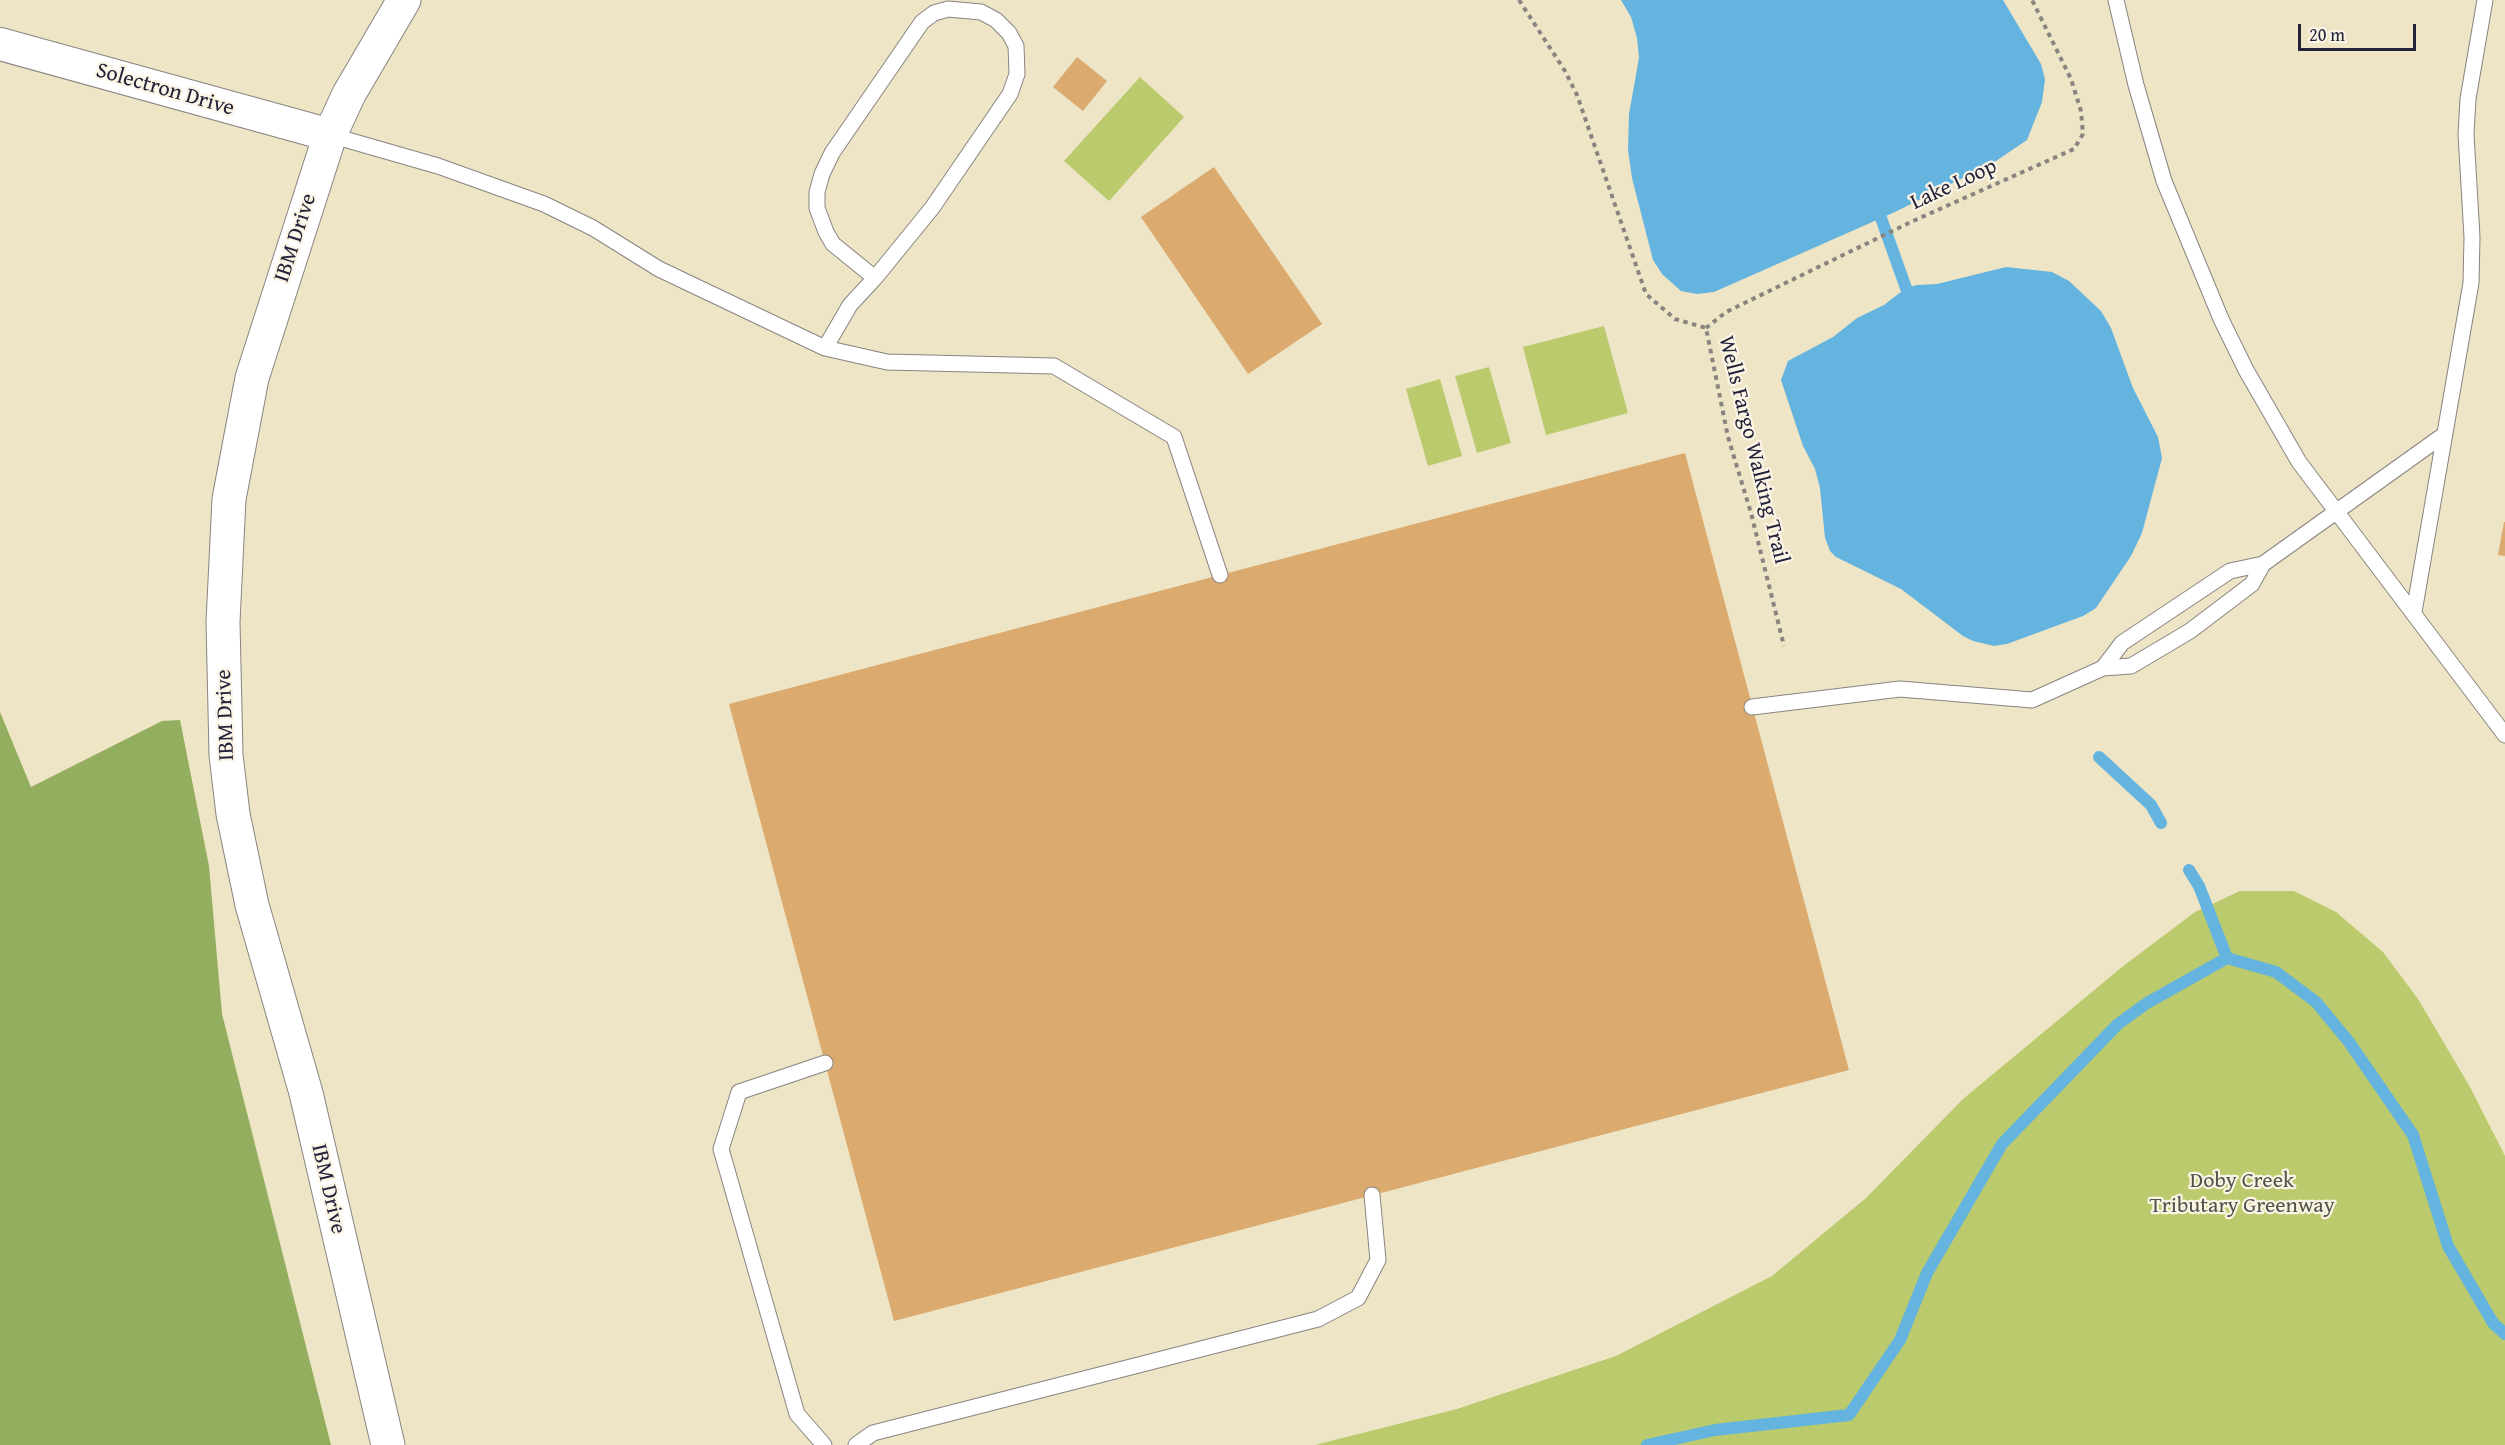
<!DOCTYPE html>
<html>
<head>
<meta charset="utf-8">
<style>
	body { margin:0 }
	#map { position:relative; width:2505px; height:1445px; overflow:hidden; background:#eee5c6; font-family:"Gentium Book Plus",serif }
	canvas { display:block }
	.scale { position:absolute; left:2298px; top:24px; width:118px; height:27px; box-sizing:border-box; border:3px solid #22223b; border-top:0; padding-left:8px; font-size:18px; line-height:21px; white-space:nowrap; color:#22223b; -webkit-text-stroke:4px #fcf5e5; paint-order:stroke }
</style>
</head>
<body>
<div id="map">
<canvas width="2505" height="1445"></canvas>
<div class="scale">20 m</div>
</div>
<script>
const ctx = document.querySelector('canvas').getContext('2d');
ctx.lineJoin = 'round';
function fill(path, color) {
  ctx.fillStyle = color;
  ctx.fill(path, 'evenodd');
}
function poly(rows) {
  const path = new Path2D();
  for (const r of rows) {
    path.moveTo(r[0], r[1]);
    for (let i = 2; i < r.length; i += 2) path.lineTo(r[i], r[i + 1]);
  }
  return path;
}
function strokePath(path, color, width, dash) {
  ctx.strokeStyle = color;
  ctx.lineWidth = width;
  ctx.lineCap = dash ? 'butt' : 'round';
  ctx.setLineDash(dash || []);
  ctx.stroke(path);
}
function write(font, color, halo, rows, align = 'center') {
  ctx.font = font + ' "Gentium Book Plus",serif';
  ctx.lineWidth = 4.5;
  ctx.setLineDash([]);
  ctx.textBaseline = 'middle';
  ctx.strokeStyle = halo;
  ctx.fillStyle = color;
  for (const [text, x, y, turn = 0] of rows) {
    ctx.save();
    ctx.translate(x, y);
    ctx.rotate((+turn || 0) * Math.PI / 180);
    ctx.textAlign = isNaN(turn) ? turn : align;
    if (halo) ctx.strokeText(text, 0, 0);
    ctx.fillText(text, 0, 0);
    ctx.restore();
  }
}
const green = poly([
	[1140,77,1184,117,1109,201,1064,161],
	[1604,326,1628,413,1546,435,1523,347],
	[1489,367,1511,443,1477,453,1455,376],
	[1440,379,1462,456,1428,466,1406,389],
	[2240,891,2294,891,2336,912,2383,952,2418,999,2470,1087,2505,1156,2505,1445,1315,1445,1457,1409,1616,1356,1772,1276,1866,1198,1963,1099,2122,967,2195,912]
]);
const forest = poly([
	[0,712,31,787,162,721,180,720,209,866,222,1014,331,1445,0,1445]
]);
const water = poly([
	[1621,0,2003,0,2041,64,2045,79,2042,102,2027,140,1993,163,1895,212,1714,292,1697,294,1681,291,1662,274,1653,260,1632,178,1628,150,1629,114,1639,58,1637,38,1631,17],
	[2006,267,2052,272,2069,281,2101,311,2111,328,2133,388,2158,437,2162,458,2142,533,2131,556,2096,608,2083,616,2007,644,1994,646,1973,641,1963,636,1901,589,1836,557,1830,551,1825,538,1820,488,1815,469,1803,446,1781,380,1788,361,1833,337,1857,318,1884,305,1906,288,1917,285,1937,284]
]);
const stream = poly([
	[1881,218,1906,288],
	[2099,757,2151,805,2161,823],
	[2189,870,2199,886,2227,958],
	[1647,1445,1715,1430,1849,1415,1900,1340,1927,1273,2002,1144,2118,1024,2147,1003,2227,958,2276,972,2316,1002,2349,1042,2413,1135,2448,1246,2493,1323,2505,1334]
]);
const building = poly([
	[1077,57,1107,81,1083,111,1053,87],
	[1214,167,1322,324,1248,374,1141,217],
	[1685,453,1849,1070,894,1321,729,704],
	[2504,522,2505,522,2505,556,2498,555]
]);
const path = poly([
	[1519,0,1565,71,1577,95,1646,294,1675,319,1706,328,1728,437,1751,513,1784,646],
	[1706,328,1726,312,1913,221,2074,149,2083,134,2081,111,2071,79,2032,0]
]);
const service = poly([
	[2116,0,2136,85,2164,181,2221,319,2246,370,2299,462,2505,735],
	[330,135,438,166,544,204,593,228,659,269,825,348,850,305,875,278,932,208,1010,94,1017,74,1016,46,1009,33,996,20,981,12,948,9,934,13,922,22,832,153,822,174,817,192,817,208,826,232,833,244,875,278],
	[825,348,887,362,1054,366,1174,437,1220,575],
	[2263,564,2252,584,2190,631,2131,666,2103,668,2122,643,2230,571,2263,564,2445,434],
	[2414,612,2471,283,2472,237,2466,134,2468,99,2485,0],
	[1752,707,1900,689,2032,700,2103,668],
	[824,1445,797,1414,721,1149,739,1092,825,1063],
	[856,1445,873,1433,1318,1319,1358,1298,1378,1260,1372,1195]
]);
const minor = poly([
	[0,44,330,135]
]);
const tertiary = poly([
	[388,1445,306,1093,252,905,233,814,226,755,223,622,229,499,252,378,330,135,349,94,404,0]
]);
const streetNames = [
	["Solectron Drive",165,90,16],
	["Lake Loop",1954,185,-25],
	["IBM Drive",296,238,-72],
	["Wells Fargo Walking Trail",1753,450,76],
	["IBM Drive",226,715,-92],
	["IBM Drive",328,1189,77]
];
const parkNames = [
	["Doby Creek",2242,1181],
	["Tributary Greenway",2242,1206]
];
fill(green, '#bbca6c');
fill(forest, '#94ae60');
fill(water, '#64b4df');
strokePath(stream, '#64b4df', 12);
fill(building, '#daaa6f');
strokePath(service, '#888480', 17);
strokePath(minor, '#888480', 34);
strokePath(tertiary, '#888480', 35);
strokePath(path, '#888480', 4, [4.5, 4.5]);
strokePath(service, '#fff', 15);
strokePath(minor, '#fff', 32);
strokePath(tertiary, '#fff', 33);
write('22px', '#22223b', '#fcf5e5', streetNames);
write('22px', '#50544a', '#fcf5e5', parkNames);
</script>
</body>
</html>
